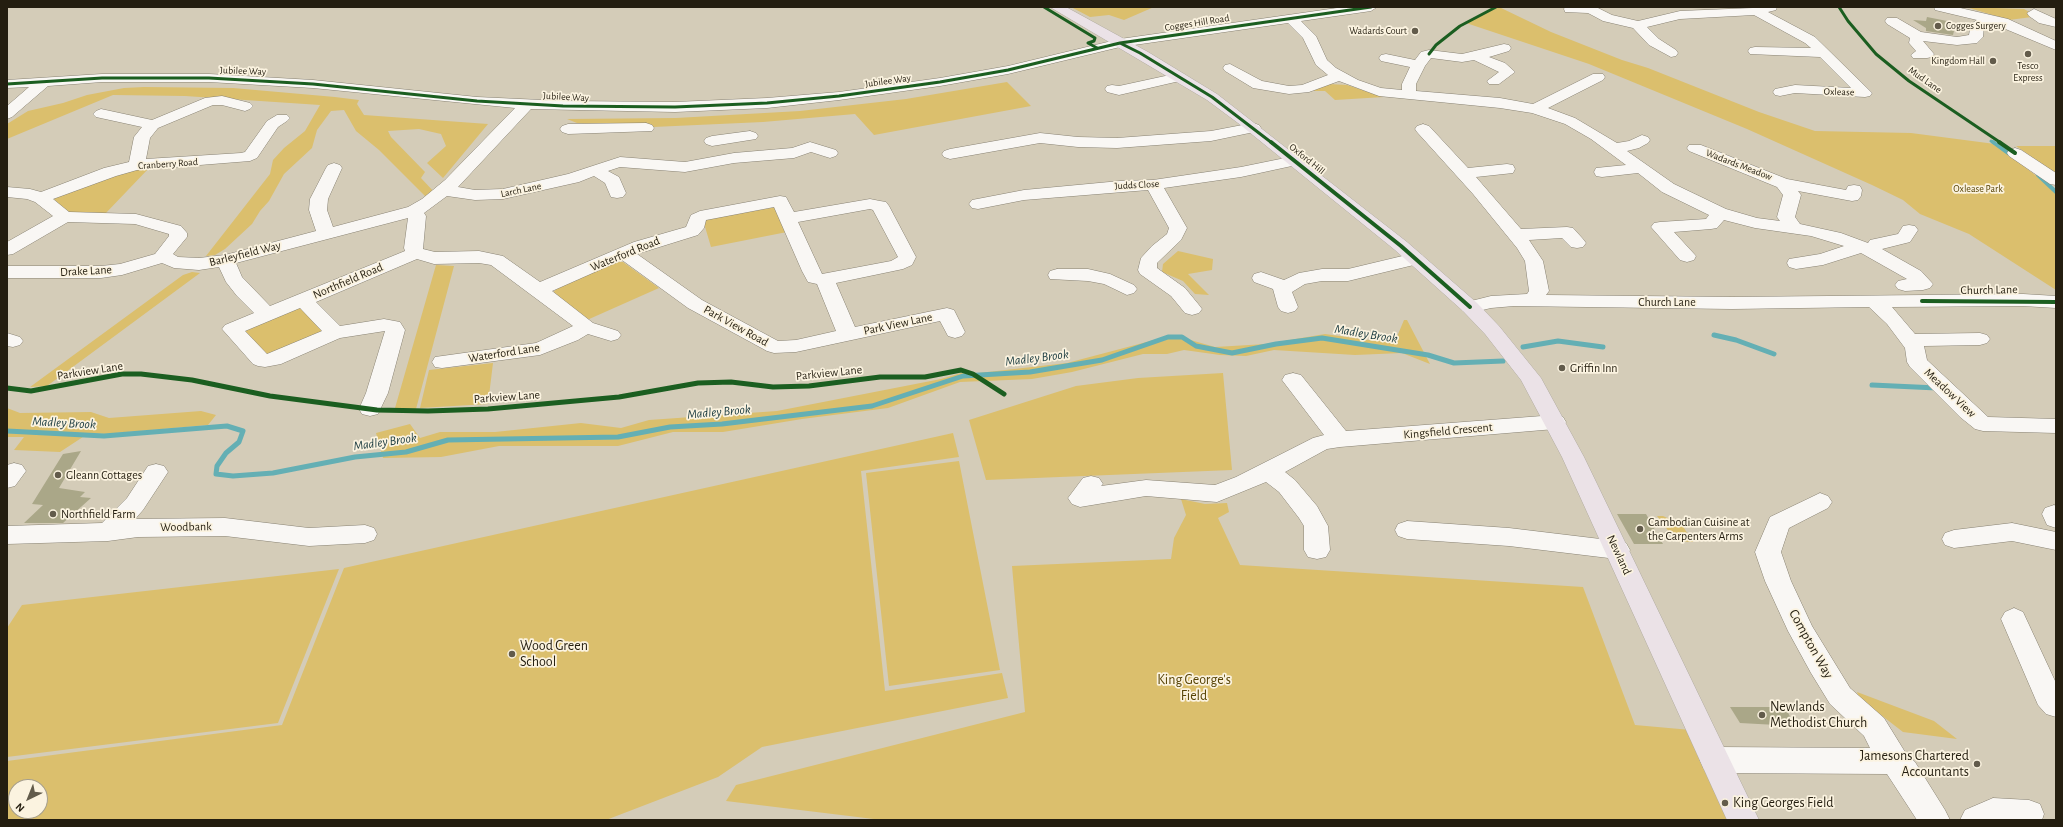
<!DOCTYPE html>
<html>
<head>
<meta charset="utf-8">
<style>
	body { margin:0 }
	#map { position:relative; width:2063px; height:827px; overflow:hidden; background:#d4ccb8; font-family:"Alegreya Sans",sans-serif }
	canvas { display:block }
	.frame { position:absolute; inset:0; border:8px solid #241e10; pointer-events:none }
	.north { position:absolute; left:8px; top:779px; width:40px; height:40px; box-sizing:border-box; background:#fbf3e0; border:1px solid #a59e8d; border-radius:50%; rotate:223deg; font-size:11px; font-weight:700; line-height:16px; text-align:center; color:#241e10 }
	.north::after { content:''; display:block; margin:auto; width:14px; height:18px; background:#625b4b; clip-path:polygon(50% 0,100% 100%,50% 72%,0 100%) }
</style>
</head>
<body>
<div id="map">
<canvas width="2063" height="827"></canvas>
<div class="frame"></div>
<div class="north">N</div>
</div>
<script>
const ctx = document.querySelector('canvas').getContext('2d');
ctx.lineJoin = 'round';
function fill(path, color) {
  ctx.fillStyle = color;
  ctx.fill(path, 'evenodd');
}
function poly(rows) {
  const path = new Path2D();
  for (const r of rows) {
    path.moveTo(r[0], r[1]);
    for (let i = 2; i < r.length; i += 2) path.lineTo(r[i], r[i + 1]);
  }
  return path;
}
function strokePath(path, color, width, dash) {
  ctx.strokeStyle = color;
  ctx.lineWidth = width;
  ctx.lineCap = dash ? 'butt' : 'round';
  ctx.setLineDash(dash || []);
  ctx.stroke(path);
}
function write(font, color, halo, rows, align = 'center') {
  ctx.font = font + ' "Alegreya Sans",sans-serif';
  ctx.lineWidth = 3.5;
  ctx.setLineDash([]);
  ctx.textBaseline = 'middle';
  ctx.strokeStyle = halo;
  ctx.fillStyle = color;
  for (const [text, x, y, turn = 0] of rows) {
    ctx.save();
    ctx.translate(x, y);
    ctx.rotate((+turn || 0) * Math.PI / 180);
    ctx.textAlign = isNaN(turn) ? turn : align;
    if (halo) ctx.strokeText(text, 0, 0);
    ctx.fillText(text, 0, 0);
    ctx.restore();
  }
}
const green = poly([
	[1071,7,1154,7,1124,20,1109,15,1090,17],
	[1499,7,1551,32,1622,60,1648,68,1759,112,1815,131,1911,133,1995,144,2056,191,2056,290,1969,234,1920,214,1903,200,1872,185,1747,129,1589,64,1466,23],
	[1966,7,2024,9,2031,13,2032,17,2009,20],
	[1007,82,1031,106,874,135,855,114,763,122,653,127,606,126,577,123,567,119,676,118,800,111,906,99],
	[1328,84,1347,85,1384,97,1335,100,1325,91,1314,91,1315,89],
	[144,87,233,88,335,97,359,100,357,104,364,115,488,124,443,178,427,163,446,146,441,134,419,129,388,131,391,137,425,172,421,178,435,193,427,198,379,150,356,131,344,110,331,111,317,130,312,148,284,174,269,201,260,211,252,224,225,249,215,255,206,256,270,174,273,160,284,148,305,131,320,105,185,96,113,95,7,139,7,124,28,111,63,103,87,95,124,88],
	[2016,146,2056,146,2056,177,2046,167],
	[150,167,105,214,66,212,53,198,101,178],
	[776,207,787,232,711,247,703,220],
	[1178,251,1213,259,1212,270,1188,274,1209,295,1195,294,1183,281,1162,272,1163,264],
	[617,262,623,262,659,288,587,320,553,293,557,288],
	[436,265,454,266,416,409,395,408],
	[192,272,200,273,47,386,30,387,183,275],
	[298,305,324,333,268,357,245,332,248,327],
	[1404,320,1407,320,1430,364,1402,353,1355,355,1274,350,1246,356,1220,355,1184,350,1167,354,1143,354,1072,372,1032,379,960,382,888,408,802,419,723,432,673,432,618,446,499,446,441,457,383,458,376,433,410,424,420,438,440,432,495,432,581,423,621,428,649,420,777,411,941,379,961,373,979,373,1067,363,1173,335,1215,347,1266,344,1325,334,1376,341,1396,339],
	[493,363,488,404,420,408,429,370],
	[1223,373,1232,470,986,480,969,420,1076,386,1138,378],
	[7,408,20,413,91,412,109,418,201,411,216,415,208,425,105,434,89,433,60,452,14,450,24,437,7,437],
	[953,433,959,457,861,471,885,691,1002,673,1008,698,762,747,718,777,606,820,7,820,7,761,282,725,344,568],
	[16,787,40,787,40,811,16,811],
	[959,461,1000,670,889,686,866,473],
	[1181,499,1205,504,1227,503,1229,512,1218,518,1240,565,1583,587,1635,725,1691,730,1733,820,882,820,726,801,736,785,1025,712,1012,566,1171,559,1174,538,1186,515],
	[1657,516,1663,516,1682,525,1693,542,1676,541],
	[339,569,278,723,7,757,7,628,22,605],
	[1857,692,1934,721,1957,739,1903,732,1859,698]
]);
const streamFar2 = poly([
	[1991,141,1994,143]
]);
const streamFar1 = poly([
	[1993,142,2012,156],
	[2038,175,2056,192]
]);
const stream = poly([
	[1714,335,1736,340,1774,354],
	[1523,347,1558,341,1603,347],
	[1872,385,1937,388],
	[7,431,104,436,227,426,243,431,239,442,226,453,217,466,216,474,233,476,273,473,355,457,406,452,448,440,618,437,670,427,722,424,872,406,963,376,1030,372,1102,360,1168,337,1182,337,1196,346,1232,353,1276,344,1322,338,1428,355,1454,363,1503,361]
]);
const building = poly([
	[1927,17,1947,21,1945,25,1955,27,1953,35,1926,31,1926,28,1913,20,1926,21],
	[81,451,59,488,85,492,80,497,91,498,63,523,24,523,43,505,32,504,63,454],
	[1617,514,1646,514,1663,544,1634,544],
	[1730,707,1785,707,1795,726,1740,723]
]);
const minor = poly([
	[1344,7,1377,7,1371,11,1301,21,1316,36,1327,60,1336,68,1358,80,1381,88,1402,90,1402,84,1410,67,1381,61,1379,58,1381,55,1386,54,1415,60,1421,52,1429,50,1462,54,1504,44,1509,45,1511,48,1509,51,1489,57,1505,63,1515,72,1499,84,1489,84,1487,81,1499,72,1474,60,1462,62,1431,58,1425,66,1416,84,1416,91,1500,98,1533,104,1593,74,1603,74,1605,77,1603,80,1548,108,1575,118,1617,143,1629,141,1642,135,1648,137,1650,140,1648,143,1639,148,1627,151,1674,184,1726,209,1757,218,1780,221,1777,217,1783,195,1777,187,1689,151,1687,148,1689,145,1701,145,1787,179,1846,190,1848,186,1854,185,1860,186,1862,190,1861,196,1858,200,1852,201,1798,191,1801,195,1795,217,1800,224,1841,233,1868,243,1870,240,1898,234,1903,226,1909,225,1915,226,1918,230,1910,242,1882,249,1921,271,1933,284,1930,288,1923,290,1905,291,1898,289,1895,285,1898,281,1907,279,1861,253,1823,265,1796,269,1789,267,1787,263,1789,259,1820,254,1844,246,1811,236,1755,228,1724,220,1717,228,1711,229,1674,232,1696,256,1694,260,1687,262,1680,260,1651,227,1654,223,1660,222,1706,219,1709,215,1662,192,1638,173,1602,177,1596,176,1594,172,1596,168,1626,165,1591,139,1565,124,1532,113,1500,108,1379,96,1339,81,1309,92,1289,94,1253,88,1225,71,1223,68,1225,65,1230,64,1262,81,1289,86,1302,85,1328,75,1316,65,1303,38,1288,23,1120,47,1008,74,940,86,839,100,767,108,675,112,531,109,458,187,475,190,503,189,568,174,620,157,685,162,734,153,792,148,810,142,836,150,838,153,836,156,830,158,811,152,794,158,734,163,685,172,620,167,608,171,619,177,626,193,623,197,617,198,611,197,605,183,594,176,579,182,503,199,475,200,447,196,424,213,426,216,423,249,435,252,479,251,503,256,540,282,634,242,686,227,691,215,700,211,780,196,786,197,794,212,870,199,880,201,886,202,889,206,916,257,912,265,903,269,836,283,855,327,947,308,954,310,965,332,962,336,955,338,948,336,940,321,796,352,774,353,767,351,688,308,622,260,552,291,593,323,618,331,621,335,618,339,611,341,588,334,578,340,540,355,442,368,435,367,432,362,435,357,536,343,573,326,491,265,479,263,434,264,417,259,316,302,340,326,384,319,400,322,405,330,388,393,378,414,370,416,362,414,359,409,366,393,385,331,340,338,281,364,265,367,258,366,253,364,222,329,225,325,254,313,237,296,226,282,219,267,199,270,174,268,162,263,122,275,101,278,7,278,7,266,101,266,120,264,155,254,169,236,169,234,135,224,68,222,13,254,7,255,7,242,53,216,35,202,27,199,7,197,7,187,30,189,41,192,104,168,129,162,134,137,142,127,96,117,93,114,96,111,101,109,152,120,205,98,222,96,250,103,253,106,250,109,245,111,222,105,213,105,158,128,150,138,146,159,241,153,245,152,267,121,277,115,287,115,290,118,287,121,278,127,257,158,250,161,137,170,116,176,53,199,69,212,136,214,181,226,187,233,187,237,173,254,178,257,199,258,225,255,316,231,309,210,310,199,326,168,328,165,334,163,340,165,342,168,328,199,327,210,333,227,408,207,422,199,445,180,515,108,313,88,209,82,102,82,48,86,12,117,7,119,7,106,29,87,7,88,7,80,102,74,209,74,313,80,477,97,563,101,675,102,767,98,839,92,940,78,1008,66,1120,39,1344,7],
	[774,207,802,271,808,282,817,284,836,331,796,340,778,341,702,300,637,254,698,235,704,228,706,220,774,207],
	[870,209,873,210,898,257,891,261,822,274,798,222,870,209],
	[408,218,404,248,405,251,270,306,242,277,236,263,408,218],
	[300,308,322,331,267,354,245,331,300,308],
	[1565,7,1596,7,1612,15,1638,21,1680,11,1777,7,1776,10,1768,12,1815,37,1872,93,1870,96,1865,97,1795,93,1780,96,1775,95,1773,92,1775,89,1795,85,1851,88,1820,57,1750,54,1748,51,1750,48,1755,47,1811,48,1805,43,1754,15,1680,19,1647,27,1659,39,1676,50,1678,53,1676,56,1671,57,1649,45,1633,28,1603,21,1588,13,1565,12,1564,9,1565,7],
	[1934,7,1956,7,2008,19,2056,41,2056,50,1991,23,1984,26,1983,37,1977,43,1957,45,1923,41,1934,54,1932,57,1927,58,1913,58,1911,55,1916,51,1909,43,1910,38,1887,24,1885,21,1887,18,1897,18,1921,32,1957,37,1969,35,1971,24,1977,20,1935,10,1934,7],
	[2034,9,2056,19,2056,27,2039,23,2029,16,2027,13,2034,9],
	[1179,73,1184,74,1186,77,1184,80,1119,95,1107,92,1105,89,1107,86,1112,85,1119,86,1179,73],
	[646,123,652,125,654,128,652,131,568,134,562,132,560,129,562,126,568,124,646,123],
	[1253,123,1259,125,1261,128,1259,131,1211,141,1117,148,1078,147,1040,143,950,159,944,157,942,154,944,151,950,149,1040,133,1078,137,1117,138,1211,131,1253,123],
	[1423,124,1429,126,1468,168,1507,164,1513,165,1515,169,1513,173,1476,177,1521,229,1567,227,1573,228,1583,239,1586,243,1583,247,1577,248,1571,247,1562,238,1529,240,1543,261,1549,291,1546,295,1732,297,2023,294,2056,296,2056,308,2023,306,1892,307,1915,334,1980,333,1987,335,1990,339,1987,343,1980,345,1924,346,1927,360,1988,417,2056,419,2056,433,1983,431,1975,429,1960,417,1910,367,1907,362,1905,348,1887,324,1869,307,1732,309,1514,306,1491,308,1470,313,1463,311,1460,307,1463,303,1491,296,1527,294,1529,291,1525,261,1517,248,1473,194,1417,132,1415,129,1417,126,1423,124],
	[750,131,756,133,758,136,756,139,712,146,706,144,704,141,706,138,712,136,750,131],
	[2015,148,2021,150,2056,173,2056,185,2050,184,2009,156,2007,153,2009,150,2015,148],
	[1295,156,1301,158,1303,161,1301,164,1241,177,1164,188,1187,228,1181,240,1157,263,1157,268,1185,288,1199,305,1202,309,1199,313,1192,315,1185,313,1171,296,1140,274,1138,270,1141,258,1152,246,1167,234,1169,228,1148,190,1024,200,978,209,972,208,969,204,972,200,1024,190,1120,181,1153,180,1241,167,1295,156],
	[1415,253,1422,255,1424,259,1422,263,1348,281,1322,281,1305,284,1292,292,1298,307,1295,311,1288,313,1281,311,1278,307,1273,289,1254,282,1252,278,1254,274,1261,272,1284,280,1299,273,1322,269,1348,269,1415,253],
	[1057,269,1088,269,1110,274,1134,285,1137,289,1134,293,1127,295,1104,284,1088,281,1050,279,1048,275,1050,271,1057,269],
	[7,333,20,337,23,341,20,345,13,347,7,346,7,333],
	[1293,373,1301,375,1346,431,1555,415,1563,417,1566,422,1563,427,1555,429,1340,447,1327,449,1285,472,1295,480,1317,506,1328,526,1330,550,1326,557,1317,559,1308,557,1304,550,1304,526,1299,518,1279,492,1266,482,1217,502,1146,496,1080,507,1072,504,1068,498,1083,478,1091,476,1099,478,1103,484,1101,486,1146,480,1215,485,1236,477,1313,438,1324,435,1282,380,1285,375,1293,373],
	[14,463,22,465,26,471,15,486,7,488,7,465,14,463],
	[156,464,164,466,168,472,143,510,135,519,225,518,309,528,365,525,374,528,377,534,374,540,365,543,309,546,225,536,138,537,108,541,7,544,7,526,102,523,127,498,148,466,156,464],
	[1820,493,1828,496,1832,502,1828,508,1789,528,1781,552,1791,581,1812,626,1850,688,1884,718,1905,752,1915,762,1945,810,1950,820,1917,820,1887,774,1715,773,1704,769,1700,760,1704,751,1715,747,1870,748,1864,736,1830,704,1811,673,1788,631,1765,581,1755,552,1770,517,1820,493],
	[2054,505,2056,506,2056,528,2047,525,2042,514,2045,508,2054,505],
	[1407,521,1509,528,1617,541,1626,543,1630,550,1626,557,1617,559,1509,546,1407,539,1398,536,1395,530,1398,524,1407,521],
	[2012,523,2056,532,2056,550,2012,541,1954,548,1945,545,1942,539,1945,533,1954,530,2012,523],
	[2014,608,2023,612,2056,683,2056,717,2046,714,2038,705,2001,619,2005,612,2014,608],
	[1993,798,2029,800,2040,804,2044,814,2042,820,1960,820,1965,810,1993,798]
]);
const major = poly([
	[1050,7,1066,7,1148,52,1217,94,1407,242,1477,303,1499,326,1541,378,1584,457,1759,820,1727,820,1562,457,1521,380,1485,334,1463,311,1395,250,1238,123,1207,100,1050,7]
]);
const cyclewayFar2 = poly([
	[1044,7,1095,38,1094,41,1088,43,1097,48],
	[1839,7,1848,21,1876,54,1909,81,2001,143],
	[1120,43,1140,53,1212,97,1272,143],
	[1429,54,1436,45,1460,26,1496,7],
	[7,84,102,78,209,78,313,84,477,101,563,106,675,107,767,103,839,96,940,82,1008,70,1120,43,1371,7]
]);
const cyclewayFar1 = poly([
	[1271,142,1401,246,1470,307],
	[1999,142,2015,153],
	[1922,301,2056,302]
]);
const cycleway = poly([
	[7,388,31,391,122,374,141,374,192,380,270,396,377,410,428,411,488,409,619,397,698,383,731,382,773,387,809,386,880,377,925,377,961,370,973,374,1004,394]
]);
const markers = [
	[1938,26,4,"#625b4b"],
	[1415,31,4,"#625b4b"],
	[2028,54,4,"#625b4b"],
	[1993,61,4,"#625b4b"],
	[1562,368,4,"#625b4b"],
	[58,475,4,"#625b4b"],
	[53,514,4,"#625b4b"],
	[1640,529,4,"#625b4b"],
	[512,654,4,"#625b4b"],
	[1762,715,4,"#625b4b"],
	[1977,764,4,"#625b4b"],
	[1725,803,4,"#625b4b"]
];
const farStreetnames = [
	["Cogges Hill Road",1197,23,-9],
	["Jubilee Way",243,71,2],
	["Mud Lane",1925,80,35],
	["Jubilee Way",888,81,-8],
	["Oxlease",1839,92,2],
	["Jubilee Way",566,97,3],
	["Oxford Hill",1307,159,39],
	["Cranberry Road",168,164,-4],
	["Wadards Meadow",1739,165,21],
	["Judds Close",1137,185,-3],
	["Larch Lane",521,190,-12]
];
const farPoinames = [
	["Cogges Surgery",1946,26,"left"],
	["Wadards Court",1407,31],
	["Kingdom Hall",1985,61],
	["Tesco",2028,66,"center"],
	["Express",2028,78,"center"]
];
const farParknames = [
	["Oxlease Park",1978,189]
];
const streetNames = [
	["Barleyfield Way",245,254,-14],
	["Waterford Road",625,254,-22],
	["Drake Lane",86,271,-3],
	["Northfield Road",348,281,-23],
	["Church Lane",1989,290,-1],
	["Church Lane",1667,302],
	["Park View Lane",898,324,-12],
	["Park View Road",736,326,29],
	["Waterford Lane",504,353,-9],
	["Parkview Lane",90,371,-9],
	["Parkview Lane",829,373,-6],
	["Meadow View",1950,393,43],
	["Parkview Lane",507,397,-4],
	["Kingsfield Crescent",1448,431,-5],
	["Woodbank",186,527,-1],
	["Newland",1619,555,65]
];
const poiNames = [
	["Griffin Inn",1570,368],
	["Gleann Cottages",66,475],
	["Northfield Farm",61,514],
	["Cambodian Cuisine at",1648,522],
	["the Carpenters Arms",1648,536]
];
const waterNames = [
	["Madley Brook",1366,334,9],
	["Madley Brook",1037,358,-7],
	["Madley Brook",719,412,-5],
	["Madley Brook",64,423,3],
	["Madley Brook",385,442,-8]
];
const nearStreetnames = [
	["Compton Way",1811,644,61]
];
const nearPoinames = [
	["Wood Green",520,646],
	["School",520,662],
	["Newlands",1770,707],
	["Methodist Church",1770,723],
	["Jamesons Chartered",1969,756,"right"],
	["Accountants",1969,772,"right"],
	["King Georges Field",1733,803]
];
const nearParknames = [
	["King George's",1194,680],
	["Field",1194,696]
];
fill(green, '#dbbf6d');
strokePath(streamFar2, '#64afb4', 3);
strokePath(streamFar1, '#64afb4', 4);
strokePath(stream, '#64afb4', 5);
fill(building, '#aaa788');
strokePath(minor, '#888273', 1);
strokePath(major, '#b0aba1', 1);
fill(minor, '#f9f7f4');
fill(major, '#ebe2e7');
strokePath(cyclewayFar2, '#1b5e20', 3);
strokePath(cyclewayFar1, '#1b5e20', 4);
strokePath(cycleway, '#1b5e20', 5);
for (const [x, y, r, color] of markers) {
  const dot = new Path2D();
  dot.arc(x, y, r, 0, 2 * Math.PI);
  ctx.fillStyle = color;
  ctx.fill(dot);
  strokePath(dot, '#fbf3e0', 1.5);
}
write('10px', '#241e10', '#fbf3e0', farStreetnames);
write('10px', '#241e10', '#fbf3e0', farPoinames, 'right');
write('10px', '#574304', '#fbf3e0', farParknames);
write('12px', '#241e10', '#fbf3e0', streetNames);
write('12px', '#241e10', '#fbf3e0', poiNames, 'left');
write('italic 13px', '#1a3a3f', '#fbf3e0', waterNames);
write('14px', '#241e10', '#fbf3e0', nearStreetnames);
write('14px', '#241e10', '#fbf3e0', nearPoinames, 'left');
write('14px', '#574304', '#fbf3e0', nearParknames);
</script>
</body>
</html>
